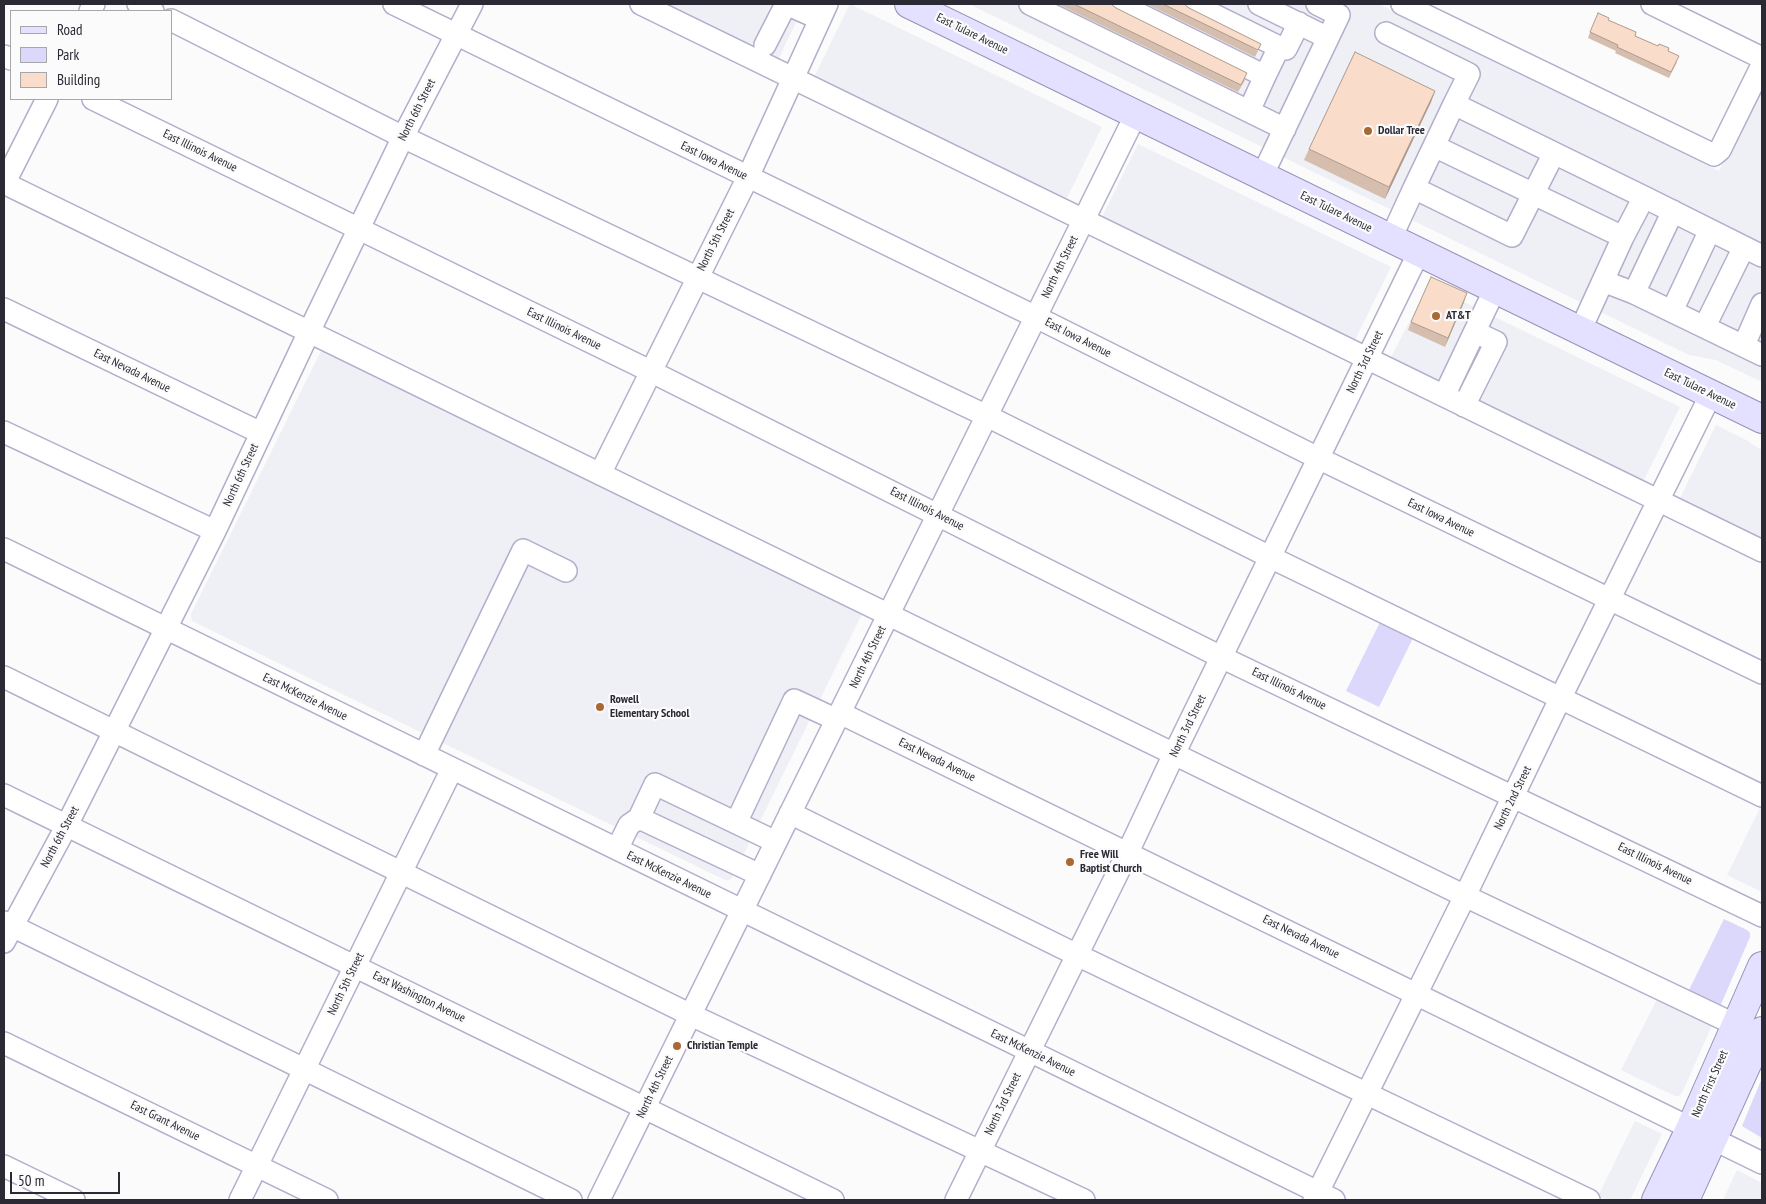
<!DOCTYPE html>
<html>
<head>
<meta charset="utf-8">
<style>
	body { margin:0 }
	#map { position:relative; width:1766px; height:1204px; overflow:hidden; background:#fbfbfb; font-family:"PT Sans Narrow",sans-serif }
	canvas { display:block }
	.frame { position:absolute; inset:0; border:5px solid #2a2934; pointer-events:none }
	.legend { position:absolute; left:10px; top:10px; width:162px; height:90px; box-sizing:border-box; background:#fbfbfb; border:1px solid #a7a7ab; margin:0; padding:6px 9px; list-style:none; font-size:15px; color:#2a2934 }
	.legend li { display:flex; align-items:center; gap:10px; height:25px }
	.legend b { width:25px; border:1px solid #a7a7ab }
	.scale { position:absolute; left:10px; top:1172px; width:110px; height:22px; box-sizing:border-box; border:2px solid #2a2934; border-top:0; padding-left:6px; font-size:15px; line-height:18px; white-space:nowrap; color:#2a2934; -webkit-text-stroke:4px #fbfbfb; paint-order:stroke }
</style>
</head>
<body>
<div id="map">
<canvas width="1766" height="1204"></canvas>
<div class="frame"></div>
<ul class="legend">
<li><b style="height:6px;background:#e4e0ff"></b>Road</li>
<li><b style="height:14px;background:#dcd8fc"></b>Park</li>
<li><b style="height:14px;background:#f9ddca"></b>Building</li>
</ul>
<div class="scale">50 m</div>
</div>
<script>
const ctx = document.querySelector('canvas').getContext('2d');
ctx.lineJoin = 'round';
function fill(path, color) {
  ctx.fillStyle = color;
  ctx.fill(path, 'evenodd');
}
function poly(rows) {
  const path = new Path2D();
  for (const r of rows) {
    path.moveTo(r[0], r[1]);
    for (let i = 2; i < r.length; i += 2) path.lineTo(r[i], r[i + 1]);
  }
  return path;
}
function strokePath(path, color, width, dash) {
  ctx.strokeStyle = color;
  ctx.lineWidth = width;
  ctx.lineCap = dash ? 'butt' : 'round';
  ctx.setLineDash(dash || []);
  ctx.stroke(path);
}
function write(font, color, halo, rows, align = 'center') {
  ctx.font = font + ' "PT Sans Narrow",sans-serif';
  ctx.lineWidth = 4.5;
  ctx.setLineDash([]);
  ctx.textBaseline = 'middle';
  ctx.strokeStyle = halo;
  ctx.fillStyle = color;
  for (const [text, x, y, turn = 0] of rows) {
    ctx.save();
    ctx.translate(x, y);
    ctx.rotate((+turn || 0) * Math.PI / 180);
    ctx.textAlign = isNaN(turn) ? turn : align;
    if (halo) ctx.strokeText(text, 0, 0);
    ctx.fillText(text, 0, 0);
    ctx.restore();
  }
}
const built = poly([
	[657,4,805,4,777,62],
	[850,4,1102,127,1065,202,813,79],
	[969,4,1379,4,1719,171,1762,84,1762,382,1716,360,1689,355],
	[1138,144,1391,267,1354,342,1101,219],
	[1428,286,1464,302,1680,407,1643,482,1390,359],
	[323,347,864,610,732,878,729,880,725,880,192,621,191,614],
	[1716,425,1750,442,1750,443,1762,450,1762,540,1679,500],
	[1762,804,1762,892,1727,875],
	[1659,995,1714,1021,1682,1093,1679,1096,1675,1096,1621,1070],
	[1635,1121,1662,1134,1630,1200,1608,1200,1598,1196],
	[1737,1170,1762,1183,1762,1200,1723,1200]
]);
const green = poly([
	[1383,616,1416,632,1379,707,1346,691],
	[1724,919,1747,930,1750,933,1750,937,1719,1009,1687,994],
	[1762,1078,1762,1138,1742,1126]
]);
const minor = poly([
	[138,4,153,11],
	[394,4,1036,317,1318,458,1762,673],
	[641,4,1762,551],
	[786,4,820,19],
	[1030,4,1285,129],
	[1119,4,1265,76,1279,47],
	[1192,4,1279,47,1286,49,1299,23],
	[1259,4,1328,38],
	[1402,4,1714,155,1720,150,1762,65],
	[1652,4,1762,58],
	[90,11,94,4],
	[171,20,403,137,987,416,1270,557,1762,796],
	[1386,33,1469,74,1454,104],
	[765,45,786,4],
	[4,56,11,59],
	[93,99,650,371,1221,657,1762,916],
	[1454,104,1554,153,1512,236,1414,188,1454,104],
	[1249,111,1265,76],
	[1434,146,1623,237,1644,197,1762,256],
	[1554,153,1644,197],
	[1262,176,1339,15,1317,4],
	[4,183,1465,896,1736,1025],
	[4,184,47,99],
	[1391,238,1414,188],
	[1603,281,1634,293,1762,355],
	[1634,293,1673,211],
	[4,309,261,433],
	[1672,311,1710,230],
	[1705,326,1744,247],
	[1580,331,1623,237],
	[1744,345,1762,304],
	[1444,396,1495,289],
	[1464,406,1496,342,1475,332],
	[4,432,215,531],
	[600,474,748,177,827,4],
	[4,549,1334,1200],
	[4,677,691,1015,1084,1200],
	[840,713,1762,1163],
	[424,755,523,550,566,571],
	[4,795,833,1200],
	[790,813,1077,955,1589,1200],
	[639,818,760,875],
	[736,823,794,700,837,720],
	[617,849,629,825,639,818,655,784,776,842],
	[4,922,571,1200],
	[4,942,67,825,215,531,309,332,403,137,472,4],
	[4,1043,327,1200],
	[4,1166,74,1200],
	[240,1200,452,769],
	[599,1200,1136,114],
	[956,1200,1128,852,1174,754,1419,252],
	[1314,1200,1465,896,1560,699,1711,394]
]);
const major = poly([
	[909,4,1762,419],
	[1656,1200,1691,1127,1762,966],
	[1685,1200,1762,1031]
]);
const wall = poly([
	[1058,4,1111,4,1116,8,1245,80,1238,92],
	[1147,4,1184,4,1189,8,1258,51,1255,57],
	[1608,20,1635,36,1668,51,1677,62,1669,78,1615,53,1616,51,1588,38,1590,32],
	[1435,91,1431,102,1385,199,1304,160,1309,149],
	[1464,302,1445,347,1408,330,1411,322]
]);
const shadedWall = poly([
	[1435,91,1431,102,1385,199,1389,187],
	[1467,293,1464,302,1445,347,1448,338]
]);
const building = poly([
	[1074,4,1111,4,1116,8,1247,73,1241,85,1074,4],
	[1163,4,1184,4,1189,8,1261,44,1258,50,1163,4],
	[1598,13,1609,18,1608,20,1636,32,1635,36,1658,46,1659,44,1669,48,1668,51,1679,56,1671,72,1617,47,1618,45,1590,32,1598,13],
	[1355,52,1435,91,1389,187,1309,149,1355,52],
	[1431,277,1467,293,1448,338,1411,322,1431,277]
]);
const markers = [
	[1368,131,5,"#aa6835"],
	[1436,316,5,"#aa6835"],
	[600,707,5,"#aa6835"],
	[1070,862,5,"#aa6835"],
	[677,1046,5,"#aa6835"]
];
const streetNames = [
	["East Tulare Avenue",972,34,26],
	["North 6th Street",417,110,-63],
	["East Illinois Avenue",200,151,26],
	["East Iowa Avenue",714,161,26],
	["East Tulare Avenue",1336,212,26],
	["North 5th Street",716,240,-63],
	["North 4th Street",1060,267,-64],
	["East Illinois Avenue",564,329,26],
	["East Iowa Avenue",1078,338,27],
	["North 3rd Street",1365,362,-64],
	["East Nevada Avenue",132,371,26],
	["East Tulare Avenue",1700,389,26],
	["North 6th Street",241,475,-65],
	["East Illinois Avenue",927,509,27],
	["East Iowa Avenue",1441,518,26],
	["North 4th Street",868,657,-64],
	["East Illinois Avenue",1289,689,26],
	["East McKenzie Avenue",305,697,26],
	["North 3rd Street",1188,726,-64],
	["East Nevada Avenue",937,760,26],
	["North 2nd Street",1513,798,-64],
	["North 6th Street",60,837,-62],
	["East Illinois Avenue",1655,864,26],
	["East McKenzie Avenue",669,875,26],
	["East Nevada Avenue",1301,937,26],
	["North 5th Street",346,984,-64],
	["East Washington Avenue",419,997,26],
	["East McKenzie Avenue",1033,1053,26],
	["North First Street",1710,1084,-66],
	["North 4th Street",655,1087,-64],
	["North 3rd Street",1003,1104,-64],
	["East Grant Avenue",165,1121,26]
];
const poiNames = [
	["Dollar Tree",1378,131],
	["AT&T",1446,316],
	["Rowell",610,700],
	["Elementary School",610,714],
	["Free Will",1080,855],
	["Baptist Church",1080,869],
	["Christian Temple",687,1046]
];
fill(built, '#efeff6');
fill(green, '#dcd8fc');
strokePath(minor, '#b2aecb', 24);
strokePath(major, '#9792b8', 30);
strokePath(minor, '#fff', 21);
strokePath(major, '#e4e0ff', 28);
fill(wall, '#d6beae');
fill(shadedWall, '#ae9b8d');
fill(building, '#f9ddca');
strokePath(building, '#ae9b8d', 1);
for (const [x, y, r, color] of markers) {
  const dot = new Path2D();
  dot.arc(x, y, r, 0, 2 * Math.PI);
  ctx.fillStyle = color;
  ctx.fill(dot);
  strokePath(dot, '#fbfbfb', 2);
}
write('12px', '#2a2934', '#fbfbfb', streetNames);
write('bold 12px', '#2a2934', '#fbfbfb', poiNames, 'left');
</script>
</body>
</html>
